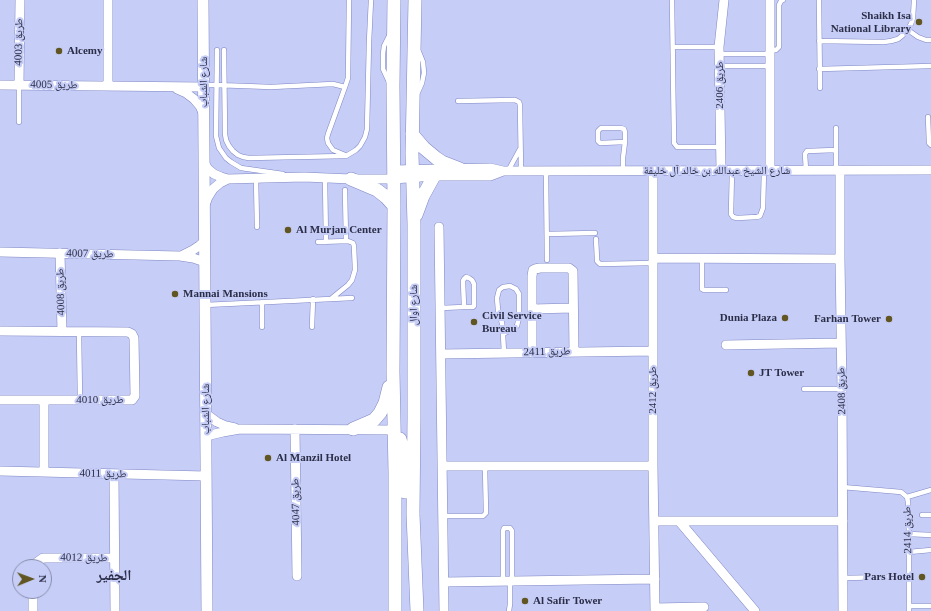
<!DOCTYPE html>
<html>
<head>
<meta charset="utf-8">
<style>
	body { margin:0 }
	#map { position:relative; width:931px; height:611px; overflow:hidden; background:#c6cdf6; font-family:"Times New Roman",serif }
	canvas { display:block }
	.north { position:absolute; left:12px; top:559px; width:40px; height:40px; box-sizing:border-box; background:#c6cdf6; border:1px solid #888db0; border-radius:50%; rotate:89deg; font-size:11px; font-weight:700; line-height:16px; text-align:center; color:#2b2e48 }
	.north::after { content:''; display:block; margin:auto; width:14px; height:18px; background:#615622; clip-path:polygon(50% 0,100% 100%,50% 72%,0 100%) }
</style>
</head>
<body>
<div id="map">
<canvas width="931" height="611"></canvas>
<div class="north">N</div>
</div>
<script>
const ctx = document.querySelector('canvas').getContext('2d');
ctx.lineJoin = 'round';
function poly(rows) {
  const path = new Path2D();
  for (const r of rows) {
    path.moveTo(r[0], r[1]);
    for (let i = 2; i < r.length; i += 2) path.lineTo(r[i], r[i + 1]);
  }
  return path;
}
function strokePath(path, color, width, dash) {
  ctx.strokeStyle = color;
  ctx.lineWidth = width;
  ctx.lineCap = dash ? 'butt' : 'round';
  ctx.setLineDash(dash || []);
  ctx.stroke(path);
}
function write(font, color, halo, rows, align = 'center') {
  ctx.font = font + ' "Times New Roman","Noto Naskh Arabic",serif';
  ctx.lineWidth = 4;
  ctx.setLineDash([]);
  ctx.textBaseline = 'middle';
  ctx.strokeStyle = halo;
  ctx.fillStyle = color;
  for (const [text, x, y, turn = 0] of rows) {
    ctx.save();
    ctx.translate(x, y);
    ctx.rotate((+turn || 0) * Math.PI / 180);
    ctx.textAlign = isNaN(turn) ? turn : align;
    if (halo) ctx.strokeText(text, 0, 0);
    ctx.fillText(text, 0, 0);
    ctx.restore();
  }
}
const service = poly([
	[672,0,674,143,677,147,720,147],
	[819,0,820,88],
	[908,30,918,37,926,40,931,40],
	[819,41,884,42,891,41,898,39,903,35,911,24,913,18,914,0],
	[673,47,719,47],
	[217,50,216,136,219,148,226,158,231,162,241,168,283,174],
	[224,50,225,134,226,140,229,146,233,151,238,155,243,157,249,158,346,156,356,150,360,146,365,137,367,129,369,42,371,0],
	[770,50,776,50,779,47,779,5,781,1,783,0],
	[720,54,770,54],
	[720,66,770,66],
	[819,69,931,66],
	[389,82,383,69,383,54,384,46,390,34],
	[19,85,19,122],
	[204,85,217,85,271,87,333,84,345,87,328,134,327,138,328,143,333,150,345,155],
	[345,87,348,78,349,0],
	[418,92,422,83,424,73,423,62,419,52],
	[458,101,515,100,519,102,520,105,521,171],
	[928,117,929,143,931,145],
	[836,128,836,170],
	[806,170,805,154,807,151,836,150],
	[508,171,520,149],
	[546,171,547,260],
	[623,171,623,158,625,142,625,132,624,129,621,128,601,128,598,131,598,141,600,143,625,142],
	[732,171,731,214,733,217,737,218,757,217,760,216,763,208,764,170],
	[256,178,257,227],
	[325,178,326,242],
	[345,190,346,241],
	[547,234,595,233],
	[596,239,597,259,597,261,600,264,653,263],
	[318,242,348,241,353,243,354,246,355,270,352,280,348,285,332,298],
	[702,258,702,289,704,290,726,290],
	[262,302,262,327],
	[205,305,352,298],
	[441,308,464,307,463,281,464,279,466,277,469,278,472,280,474,284,474,306,473,307,464,307],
	[312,327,313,299],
	[79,332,80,400],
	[503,334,511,330,517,326,519,317,519,294,516,289,510,286,503,287,499,290,497,298,498,310,502,323,503,334,504,353],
	[804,389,842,389],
	[842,487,901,492,907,497,908,502,909,534,909,606],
	[907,497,931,490],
	[922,515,931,515],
	[443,516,483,516,486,513,485,466],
	[909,534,931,535],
	[909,552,931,550],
	[843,578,892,577],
	[503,582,503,531,504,528,510,528,512,531,512,582],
	[509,611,510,604,510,582],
	[909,611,909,606,931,606]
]);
const minor = poly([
	[108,0,108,86],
	[770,0,770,170],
	[0,85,204,87],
	[19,85,20,0],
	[177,89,186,93,194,99,200,106,204,115],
	[204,163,208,169,214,174,221,177,228,179,304,177,351,179,394,179,434,176,490,176,503,171],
	[393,170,490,168,503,171,931,170],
	[721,170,719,47,724,0],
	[840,170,840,259,842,389,843,611],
	[653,171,653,466,655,611],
	[205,205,208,197,213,189,220,183,228,179],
	[439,227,444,611],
	[0,252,180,256,193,258,205,262],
	[60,253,62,331],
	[181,256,193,250,199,246,205,241],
	[653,258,840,259],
	[532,309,573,308],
	[0,331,128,332,132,334,134,338,135,396,132,400,0,400],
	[726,345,841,343],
	[532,353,532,276,533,270,535,269,540,268,569,268,573,271,574,352],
	[441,354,653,351],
	[44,400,44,472],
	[206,414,217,422,226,426,235,428],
	[295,429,297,576],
	[206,436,223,432,240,429,394,430],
	[442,466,653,466],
	[0,471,206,476],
	[114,474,115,611],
	[654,521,843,521],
	[679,521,755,611],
	[34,567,36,563,43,558,114,558],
	[444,582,655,579],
	[655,608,704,607],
	[33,611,33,591]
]);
const tertiary = poly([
	[203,0,207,611]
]);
const secondary = poly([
	[394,0,393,86,394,206,393,372,395,472,395,611],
	[415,0,412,154,414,224,414,418,413,514,417,611],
	[412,134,424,148,436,158,442,162,460,169],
	[351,179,377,190,386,197,394,206],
	[416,215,423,196,434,176],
	[353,429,374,420,380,413,385,403,389,387],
	[400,439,401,443,404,460,405,492]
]);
const markers = [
	[919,22,4,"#615622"],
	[59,51,4,"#615622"],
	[288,230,4,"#615622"],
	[175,294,4,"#615622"],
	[785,318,4,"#615622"],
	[889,319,4,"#615622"],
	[474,322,4,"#615622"],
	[751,373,4,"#615622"],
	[268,458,4,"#615622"],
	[922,577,4,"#615622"],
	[525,601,4,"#615622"]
];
const poiNames = [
	["Shaikh Isa",911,16,"right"],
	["National Library",911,29,"right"],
	["Alcemy",67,51],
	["Al Murjan Center",296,230],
	["Mannai Mansions",183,294],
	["Civil Service",482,316],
	["Bureau",482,329],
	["Dunia Plaza",777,318,"right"],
	["Farhan Tower",881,319,"right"],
	["JT Tower",759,373],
	["Al Manzil Hotel",276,458],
	["Pars Hotel",914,577,"right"],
	["Al Safir Tower",533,601]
];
const streetNames = [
	["طريق 4003",19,42,-89],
	["شارع الشباب",204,82,-90],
	["طريق 4005",54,85,1],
	["طريق 2406",720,85,-90],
	["شارع الشيخ عبدالله بن خالد آل خليفة",717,171],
	["طريق 4007",90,254,1],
	["طريق 4008",61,292,-91],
	["شارع اوال",414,305,-90],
	["طريق 2411",547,352,-1],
	["طريق 2412",653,390,-90],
	["طريق 2408",842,391,-91],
	["طريق 4010",100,400],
	["شارع الشباب",206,409,-90],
	["طريق 4011",103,474,1],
	["طريق 4047",296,502,-91],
	["طريق 2414",908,530,-91],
	["طريق 4012",84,558,1]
];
const districtNames = [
	["الجفير",114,576]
];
strokePath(service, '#7e87c5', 5.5);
strokePath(minor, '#7e87c5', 10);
strokePath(tertiary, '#7e87c5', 12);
strokePath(secondary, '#7e87c5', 14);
strokePath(service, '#fff', 4.5);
strokePath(minor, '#fff', 9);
strokePath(tertiary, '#fff', 11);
strokePath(secondary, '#fff', 13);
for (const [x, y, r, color] of markers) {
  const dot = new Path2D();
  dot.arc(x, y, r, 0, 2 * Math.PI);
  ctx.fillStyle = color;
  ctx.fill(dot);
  strokePath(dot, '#c6cdf6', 1.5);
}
write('bold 11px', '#2b2e48', '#c6cdf6', poiNames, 'left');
write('11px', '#2b2e48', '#c6cdf6', streetNames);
write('bold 15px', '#2b2e48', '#c6cdf6', districtNames);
</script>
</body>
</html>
